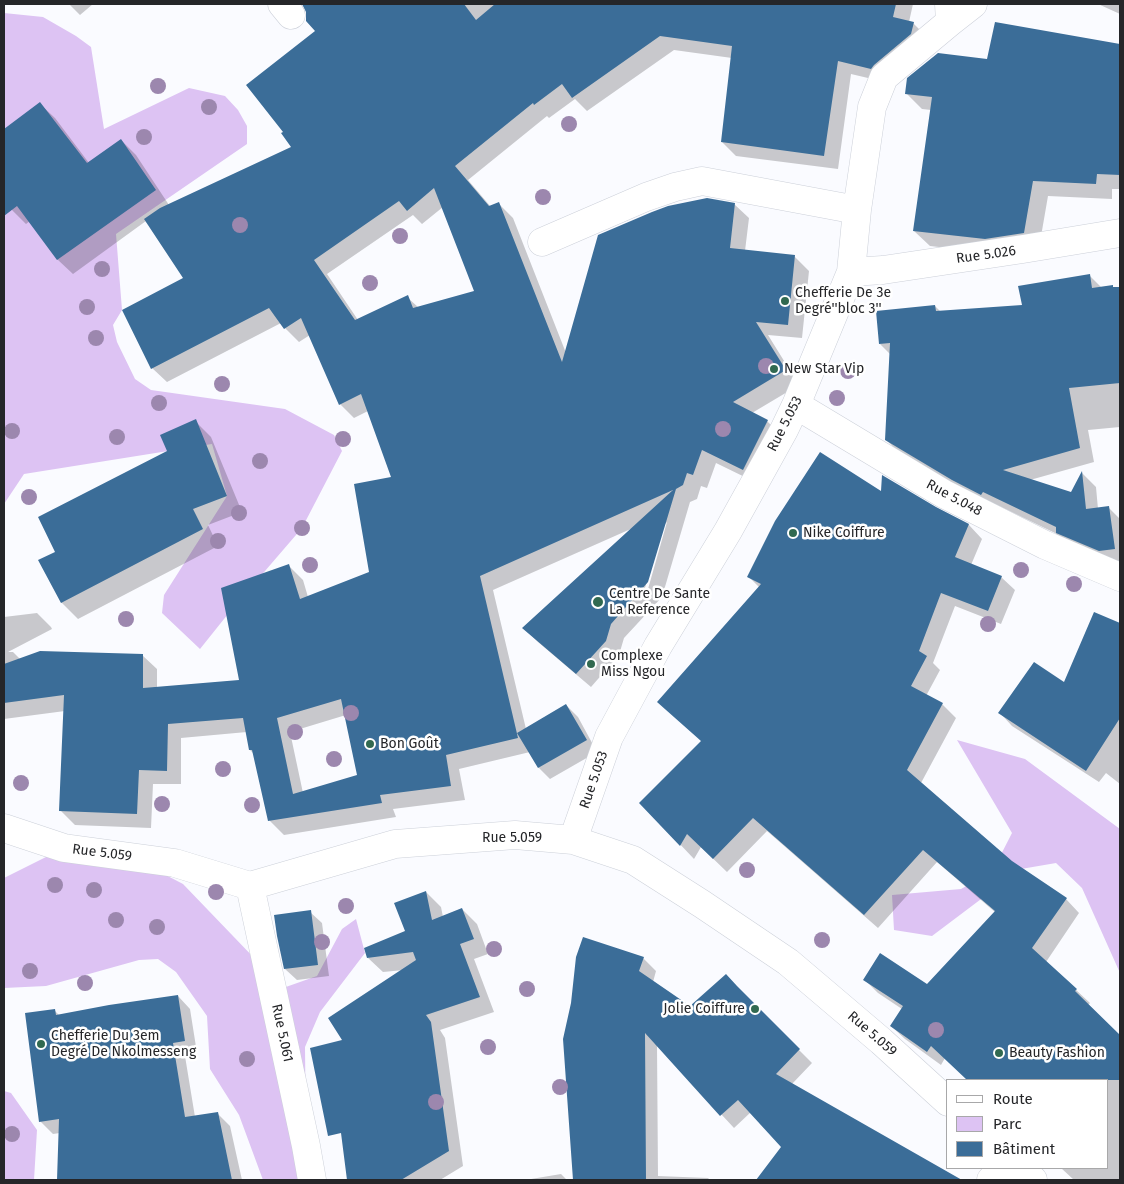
<!DOCTYPE html>
<html>
<head>
<meta charset="utf-8">
<style>
	body { margin:0 }
	#map { position:relative; width:1124px; height:1184px; overflow:hidden; background:#fafbff; font-family:"Fira Sans",sans-serif }
	canvas { display:block }
	.frame { position:absolute; inset:0; border:5px solid #252629; pointer-events:none }
	.legend { position:absolute; left:946px; top:1079px; width:162px; height:90px; box-sizing:border-box; background:#fff; border:1px solid #a8a8a9; margin:0; padding:6px 9px; list-style:none; font-size:15px; color:#252629 }
	.legend li { display:flex; align-items:center; gap:10px; height:25px }
	.legend b { width:25px; border:1px solid #a8a8a9 }
</style>
</head>
<body>
<div id="map">
<canvas width="1124" height="1184"></canvas>
<div class="frame"></div>
<ul class="legend">
<li><b style="height:6px;background:#fff"></b>Route</li>
<li><b style="height:14px;background:#ddc3f3"></b>Parc</li>
<li><b style="height:14px;background:#3b6d98"></b>Bâtiment</li>
</ul>
</div>
<script>
const ctx = document.querySelector('canvas').getContext('2d');
ctx.lineJoin = 'round';
function fill(path, color) {
  ctx.fillStyle = color;
  ctx.fill(path, 'evenodd');
}
function poly(rows) {
  const path = new Path2D();
  for (const r of rows) {
    path.moveTo(r[0], r[1]);
    for (let i = 2; i < r.length; i += 2) path.lineTo(r[i], r[i + 1]);
  }
  return path;
}
function strokePath(path, color, width, dash) {
  ctx.strokeStyle = color;
  ctx.lineWidth = width;
  ctx.lineCap = dash ? 'butt' : 'round';
  ctx.setLineDash(dash || []);
  ctx.stroke(path);
}
function write(font, color, halo, rows, align = 'center') {
  ctx.font = font + ' "Fira Sans",sans-serif';
  ctx.lineWidth = 5;
  ctx.setLineDash([]);
  ctx.textBaseline = 'middle';
  ctx.strokeStyle = halo;
  ctx.fillStyle = color;
  for (const [text, x, y, turn = 0] of rows) {
    ctx.save();
    ctx.translate(x, y);
    ctx.rotate((+turn || 0) * Math.PI / 180);
    ctx.textAlign = isNaN(turn) ? turn : align;
    if (halo) ctx.strokeText(text, 0, 0);
    ctx.fillText(text, 0, 0);
    ctx.restore();
  }
}
const green = poly([
	[4,13,43,17,76,36,91,47,104,129,189,88,225,96,238,110,247,126,247,144,116,234,122,310,113,325,117,342,135,379,151,390,285,409,334,435,342,451,302,528,228,614,200,649,162,613,164,595,227,496,212,444,24,474,4,504],
	[957,740,1025,759,1120,829,1120,973,1082,888,1056,863,1021,869,932,936,894,930,892,895,961,889,992,872,1012,833],
	[64,848,135,859,183,884,283,988,317,976,342,929,356,919,365,953,320,1012,305,1047,306,1146,305,1180,263,1180,239,1115,210,1069,207,1016,176,972,158,959,139,960,46,986,4,988,4,878],
	[4,1091,11,1093,37,1130,34,1180,4,1180]
]);
const shadow = poly([
	[69,4,93,4,80,15],
	[304,4,823,4,846,7,846,4,913,4,909,22,913,23,927,37,885,82,851,74,838,169,736,156,722,142,732,58,674,50,587,111,575,99,549,118,547,116,468,180,491,207,499,204,513,218,566,353,734,204,749,218,745,251,794,256,809,271,802,338,768,335,799,385,752,413,767,421,781,435,757,483,716,463,707,488,701,486,697,499,690,502,662,597,624,638,619,655,591,687,538,642,524,628,633,528,493,590,526,729,566,705,578,717,597,752,550,779,539,768,530,752,459,769,465,800,393,809,396,817,284,835,270,821,254,754,250,750,247,732,181,738,181,784,153,784,151,828,75,825,61,811,65,711,4,719,4,617,37,613,51,627,52,629,8,652,13,652,21,660,142,655,157,669,157,689,241,682,289,566,303,580,308,597,371,573,393,478,368,411,354,418,340,404,310,335,299,342,285,328,281,323,167,382,152,368,124,310,185,279,146,221,73,274,58,260,30,221,26,224,12,210,4,199,4,141,11,136,40,104,55,118,89,163,121,140,136,155,169,205,293,148,285,132,317,31],
	[443,207,475,292,419,308,407,297,358,320,327,274,413,215,422,224],
	[667,522,648,589,645,588,664,525],
	[346,715,358,776,303,793,290,732],
	[1098,4,1120,4,1120,14],
	[996,24,1120,45,1120,189,1112,189,1112,199,1048,196,1039,248,1001,254,930,246,914,231,931,110,922,109,907,94,988,61],
	[1089,275,1102,288,1120,288,1120,427,1088,430,1094,462,1030,480,1072,493,1082,473,1096,487,1098,509,1108,507,1120,519,1120,564,1067,545,1055,533,997,505,996,509,901,454,886,440,890,354,880,344,935,306,941,312,1023,306],
	[195,421,211,437,242,512,208,525,218,546,78,619,62,603,40,561,56,552,169,452],
	[882,493,935,509,969,525,982,539,971,565,1001,577,1015,590,1001,624,955,606,933,663,940,670,926,696,942,704,956,718,921,783,1011,862,1066,899,1079,913,1046,962,1090,1003,1088,1005,1120,1037,1120,1180,1074,1180,1061,1168,1108,1168,1108,1080,968,1080,945,1058,941,1065,905,1039,891,1026,902,1009,878,993,865,980,927,986,996,913,937,862,878,928,767,831,727,872,701,847,694,859,641,803,702,741,759,587,748,576],
	[1095,614,1120,624,1120,784,1106,773,1099,782,1012,726,1000,713,1065,684],
	[426,892,441,907,443,917,462,909,477,924,488,954,474,959,494,1012,440,1030,445,1038,463,1166,440,1180,357,1180,348,1102,344,1041,404,970,383,972,368,958,406,932],
	[310,912,322,923,329,976,297,980,285,969],
	[643,958,656,971,653,982,690,1007,749,1000,812,1063,792,1084,921,1158,944,1180,758,1180,781,1180,768,1166,783,1146,751,1112,734,1128,657,1045,658,1176,708,1178,710,1180,574,1180,565,1039],
	[178,996,190,1009,197,1053,185,1056,195,1117,217,1113,230,1126,242,1180,59,1180,60,1133,53,1134,40,1121,55,1011,60,1016],
	[561,1174,567,1180,532,1180,531,1179]
]);
const building = poly([
	[302,4,464,4,476,20,495,4,896,4,893,17,914,22,911,34,874,65,871,69,838,61,824,156,721,142,732,46,660,36,572,98,562,84,534,105,533,103,455,166,489,206,499,202,562,362,598,235,652,212,668,206,707,198,735,203,730,248,795,255,788,325,756,322,786,370,733,402,768,420,743,470,702,450,693,475,687,473,683,485,676,489,648,582,611,624,606,641,576,674,522,628,673,490,480,576,518,738,446,755,451,786,380,795,382,803,268,821,252,750,249,750,243,718,168,724,167,771,139,770,137,814,59,811,64,695,4,703,4,664,40,651,143,654,143,688,239,680,221,588,289,564,300,599,369,572,354,484,391,477,361,394,339,405,301,318,284,329,269,308,151,369,122,310,183,278,144,219,160,208,291,147,281,133,283,132,246,85,315,31,306,21,306,12],
	[434,188,474,291,413,308,408,295,355,320,314,260,399,201,407,211],
	[341,699,357,775,293,794,277,718],
	[995,22,1120,44,1120,175,1097,174,1096,184,1033,181,1024,233,985,239,913,231,932,97,905,94,907,78,938,53,987,59],
	[40,102,87,163,121,139,156,190,57,260,17,206,4,216,4,129],
	[1090,274,1092,288,1113,285,1113,287,1120,287,1120,383,1069,388,1080,448,1003,470,1071,492,1082,471,1086,509,1109,506,1115,549,1099,551,1056,533,1056,527,983,492,981,495,952,480,885,440,890,343,879,344,876,311,935,305,936,311,1022,305,1018,286],
	[196,419,227,496,193,509,203,529,61,603,38,560,55,552,38,517,167,451,160,435],
	[820,452,881,491,882,475,936,507,969,524,955,557,1002,576,988,611,941,593,919,651,927,656,911,686,943,703,907,770,1012,861,1067,898,1032,948,1077,989,1075,991,1120,1035,1120,1080,967,1080,931,1046,927,1052,890,1026,903,1006,863,980,880,953,927,984,995,911,923,850,864,915,753,818,713,859,687,834,680,846,639,803,701,741,657,702,761,584,747,577,775,521],
	[1094,612,1120,623,1120,718,1086,771,998,713,1034,662,1064,682],
	[566,704,587,740,538,768,517,733],
	[426,891,432,920,462,908,474,939,460,944,480,997,426,1015,431,1022,449,1151,401,1180,347,1180,341,1133,328,1136,310,1048,342,1040,328,1018,416,960,413,952,367,958,364,948,405,931,394,903],
	[311,910,318,965,284,969,277,936,274,915],
	[583,937,644,957,639,971,690,1006,726,974,737,986,800,1049,776,1074,962,1180,756,1180,781,1147,738,1100,720,1116,645,1033,646,1180,573,1180,563,1039,571,1003,576,957],
	[178,995,185,1041,173,1043,185,1117,218,1112,232,1180,57,1180,59,1119,39,1122,25,1013,55,1009,56,1015,109,1005]
]);
const minor = poly([
	[282,4,291,15],
	[950,22,973,4],
	[542,242,646,197,675,187,702,181,857,210],
	[851,272,883,270,1023,249,1120,233],
	[796,405,944,494,1045,545,1120,577],
	[4,828,64,848,175,863,250,886,395,844,515,835,573,840,633,860,702,904,788,962,881,1041,948,1102],
	[573,840,609,737,658,646,728,531,784,430,796,405,851,272,857,210,872,107,884,77,950,22,949,4],
	[250,886,306,1146,312,1180],
	[1020,1168,1033,1180],
	[991,1180,1002,1168]
]);
const trees = [
	[158,86],
	[209,107],
	[569,124],
	[144,137],
	[543,197],
	[240,225],
	[400,236],
	[102,269],
	[370,283],
	[87,307],
	[96,338],
	[766,366],
	[848,371],
	[222,384],
	[837,398],
	[159,403],
	[723,429],
	[12,431],
	[117,437],
	[343,439],
	[260,461],
	[29,497],
	[239,513],
	[302,528],
	[218,541],
	[310,565],
	[1021,570],
	[1074,584],
	[126,619],
	[988,624],
	[351,713],
	[295,732],
	[334,759],
	[223,769],
	[21,783],
	[162,804],
	[252,805],
	[747,870],
	[55,885],
	[94,890],
	[216,892],
	[346,906],
	[116,920],
	[157,927],
	[822,940],
	[322,942],
	[494,949],
	[30,971],
	[85,983],
	[527,989],
	[936,1030],
	[488,1047],
	[247,1059],
	[560,1087],
	[436,1102],
	[12,1134]
];
const markers = [
	[785,301,5,"#316950"],
	[774,369,5,"#316950"],
	[793,533,5,"#316950"],
	[598,602,6,"#316950"],
	[591,664,5,"#316950"],
	[370,744,5,"#316950"],
	[755,1009,5,"#316950"],
	[41,1044,5,"#316950"],
	[999,1053,5,"#316950"]
];
const streetNames = [
	["Rue 5.026",986,255,-8],
	["Rue 5.053",785,424,-63],
	["Rue 5.048",954,498,28],
	["Rue 5.053",594,780,-71],
	["Rue 5.059",512,838],
	["Rue 5.059",102,853,7],
	["Rue 5.061",282,1033,78],
	["Rue 5.059",872,1034,41]
];
const poiNames = [
	["Chefferie De 3e",795,293],
	["Degré''bloc 3''",795,309],
	["New Star Vip",784,369],
	["Nike Coiffure",803,533],
	["Centre De Sante",609,594],
	["La Reference",609,610],
	["Complexe",601,656],
	["Miss Ngou",601,672],
	["Bon Goût",380,744],
	["Jolie Coiffure",745,1009,"right"],
	["Chefferie Du 3em",51,1036],
	["Degré De Nkolmesseng",51,1052],
	["Beauty Fashion",1009,1053]
];
fill(green, '#ddc3f3');
fill(shadow, '#0003');
fill(building, '#3b6d98');
strokePath(minor, '#ccd0d9', 29);
strokePath(minor, '#fff', 28);
ctx.fillStyle = '#9c87ae';
for (const [x, y] of trees) {
  ctx.beginPath();
  ctx.arc(x, y, 8, 0, 2 * Math.PI);
  ctx.fill();
}
for (const [x, y, r, color] of markers) {
  const dot = new Path2D();
  dot.arc(x, y, r, 0, 2 * Math.PI);
  ctx.fillStyle = color;
  ctx.fill(dot);
  strokePath(dot, '#fff', 2);
}
write('14px', '#252629', '#fff', streetNames);
write('14px', '#252629', '#fff', poiNames, 'left');
</script>
</body>
</html>
